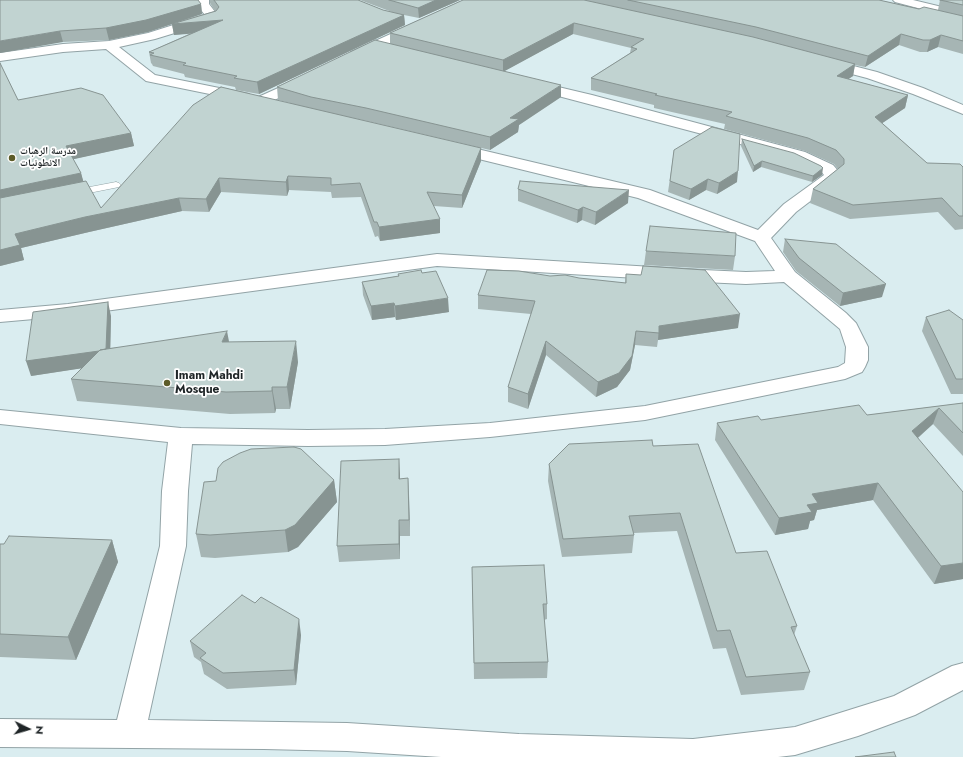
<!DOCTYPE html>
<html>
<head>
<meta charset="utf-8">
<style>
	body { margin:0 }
	#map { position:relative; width:963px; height:757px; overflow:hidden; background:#daedf0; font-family:Jost,sans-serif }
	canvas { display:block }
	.north { position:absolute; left:8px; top:709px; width:40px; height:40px; -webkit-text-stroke:3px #fff; paint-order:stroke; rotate:95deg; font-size:11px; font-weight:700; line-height:16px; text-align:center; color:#1f2527 }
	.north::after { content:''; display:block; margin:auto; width:14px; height:18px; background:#1f2527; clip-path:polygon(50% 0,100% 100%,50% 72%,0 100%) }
</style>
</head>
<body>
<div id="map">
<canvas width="963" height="757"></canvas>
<div class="north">N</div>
</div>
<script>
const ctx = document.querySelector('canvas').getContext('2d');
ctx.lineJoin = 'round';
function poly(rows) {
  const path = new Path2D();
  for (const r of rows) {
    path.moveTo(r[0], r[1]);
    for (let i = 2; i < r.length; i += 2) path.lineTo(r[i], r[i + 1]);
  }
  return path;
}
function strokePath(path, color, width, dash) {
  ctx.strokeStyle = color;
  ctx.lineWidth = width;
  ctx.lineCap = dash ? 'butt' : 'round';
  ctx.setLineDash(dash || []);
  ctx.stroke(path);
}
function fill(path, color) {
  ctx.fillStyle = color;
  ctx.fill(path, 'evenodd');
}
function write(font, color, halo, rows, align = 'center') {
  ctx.font = font + ' Jost,"Noto Naskh Arabic",sans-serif';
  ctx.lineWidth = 3.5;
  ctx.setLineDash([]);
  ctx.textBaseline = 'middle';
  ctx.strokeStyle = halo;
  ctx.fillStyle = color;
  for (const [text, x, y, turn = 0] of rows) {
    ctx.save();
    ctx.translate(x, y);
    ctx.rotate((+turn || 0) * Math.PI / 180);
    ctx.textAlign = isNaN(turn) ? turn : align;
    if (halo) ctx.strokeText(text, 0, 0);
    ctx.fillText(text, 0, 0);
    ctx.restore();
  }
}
const service = poly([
	[116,182,119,183,121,185,119,187,74,196,69,193,74,190,116,182]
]);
const minor = poly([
	[197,0,209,0,209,4,219,17,217,20,155,39,119,47,155,75,249,94,251,97,249,100,244,101,146,81,106,49,63,52,0,61,0,53,63,44,109,41,148,33,205,15,197,5,197,0],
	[417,22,421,23,423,26,421,29,361,58,351,58,349,55,351,52,417,22],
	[826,59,877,72,923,88,963,105,963,114,913,94,867,78,821,66,819,63,821,60,826,59],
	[305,76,310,77,312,80,310,83,266,104,261,105,256,104,254,101,256,98,305,76],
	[533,81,592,95,805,152,833,165,840,173,840,177,838,180,796,212,771,238,795,272,846,313,856,323,868,347,868,360,865,367,862,372,845,379,645,420,490,437,385,445,308,446,192,444,188,491,186,546,148,720,347,723,519,734,693,739,795,727,894,696,952,666,963,663,963,690,915,715,858,736,795,755,778,757,441,757,347,751,264,749,0,747,0,719,117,720,160,546,162,491,168,442,0,424,0,410,181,428,308,430,385,429,490,423,645,406,838,367,845,363,846,347,840,329,784,282,746,284,703,282,437,266,68,316,0,322,0,310,68,304,437,254,703,270,746,272,775,271,755,241,638,198,446,151,444,148,446,145,452,143,650,190,758,230,784,204,824,175,821,171,793,158,528,88,526,85,528,82,533,81]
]);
const primary = poly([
	[893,0,913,0,963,12,963,20,895,2,893,0]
]);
const wall = poly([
	[0,0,201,4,202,14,183,20,215,11,210,3,210,0,358,0,383,10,392,12,360,0,460,0,419,18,404,15,405,25,259,94,236,90,235,87,185,77,184,74,153,66,152,64,151,63,149,52,191,33,174,35,172,24,148,32,109,40,63,42],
	[463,0,879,0,919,9,938,10,940,0,963,0,963,54,938,47,927,52,920,52,899,45,865,67,855,65,853,76,848,79,908,95,905,108,882,123,927,163,963,167,963,229,955,230,938,212,850,219,810,203,813,189,838,169,834,164,805,151,724,129,725,124,654,108,654,105,591,90,591,78,630,53,631,48,573,34,504,71,561,97,519,125,518,132,490,150,367,121,345,116,481,148,481,161,462,208,434,206,440,233,380,241,378,236,375,237,361,197,332,198,331,192,289,190,287,196,221,192,209,212,182,211,89,232,21,248,24,260,0,266,0,63,18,100,131,133,134,146,73,159,81,173,83,182,101,208,290,103,278,100,277,87,390,44,390,33],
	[742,139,822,175,812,182,761,167,753,172,741,146],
	[674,150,737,182,717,194,706,190,689,200,668,192],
	[518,189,628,203,595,225,582,220,577,223,518,201],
	[785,239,882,297,840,306,796,271,783,252],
	[646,251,735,256,733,270,644,265],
	[398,274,449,312,396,320,395,317,372,320,363,295,362,282,398,276],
	[626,274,738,328,658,340,657,347,635,345,630,370,617,387,596,397,546,355,528,409,508,402,508,387,531,314,478,309,478,295,550,276,625,283],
	[111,316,110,348,229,342,298,362,290,409,276,409,275,413,230,414,77,401,71,379,82,368,31,376],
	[926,317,963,320,963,394,951,394,922,331],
	[963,403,963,456,933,424,918,438,963,579,934,584,873,500,817,510,814,520,810,521,808,529,775,535,715,440,717,423,761,420,867,415],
	[653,446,736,553,797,626,794,635,810,672,804,690,741,695,726,648,713,649,677,531,634,533,634,535,632,553,562,557,548,481,549,464],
	[400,474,400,479,408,478,410,536,400,536,400,559,339,562,337,546],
	[334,480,337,502,298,547,288,552,215,558,201,557,196,534],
	[112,540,118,562,76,660,0,657,0,544],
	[472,567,547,604,547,619,544,620,548,662,547,678,474,679],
	[301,635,296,685,227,689,204,674,201,662,194,657,190,641]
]);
const shadedWall = poly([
	[436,0,460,0,419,18,418,8],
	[201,4,202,14,172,24,223,20,225,31,174,35,172,24,148,32,109,40,106,28],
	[404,15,405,25,259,94,257,82],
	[574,23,573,34,503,72,503,60],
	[60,31,63,42,0,53,0,41],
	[901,34,899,45,865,67,868,56],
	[941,35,938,47,927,52,930,40],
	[855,64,853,76,835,88,837,76],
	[561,85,561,97,519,125,518,132,490,150,490,137,510,118],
	[908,95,905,108,872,130,875,117],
	[131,133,134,146,70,160,66,146],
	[481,148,481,161,462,208,462,195],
	[762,161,761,167,753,172,754,166],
	[823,168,822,175,812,182,813,176],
	[738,171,737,182,717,194,719,183],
	[81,173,85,187,0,204,0,190],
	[288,176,289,190,287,196,286,182],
	[219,178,221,192,209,212,206,199],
	[708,179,706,190,689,200,691,189],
	[629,190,628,203,595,225,596,212],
	[179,198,182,211,89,232,21,248,24,260,0,266,0,250,15,234,85,217],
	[583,207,582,220,577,223,578,210],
	[440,219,440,233,380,241,379,227],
	[886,284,882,297,840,306,843,293],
	[448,298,449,312,396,320,395,306],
	[108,302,111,316,110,364,31,376,26,361],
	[394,303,395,317,372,320,371,306],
	[740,314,738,328,658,340,659,326],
	[227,331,231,352,222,342],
	[636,331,635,345,630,370,617,387,596,397,598,382],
	[296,341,298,362,290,409,287,387],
	[546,341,546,355,528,409,528,394],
	[272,387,276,409,275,413,272,391],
	[939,408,933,424,906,448,912,431],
	[399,459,400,474,400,494,399,479],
	[408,478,409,494,410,536,409,520],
	[334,480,337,502,298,547,288,552,285,530],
	[878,483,873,500,817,510,814,520,810,521,808,529,775,535,779,518,812,494],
	[399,520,400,536,400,559,399,544],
	[112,540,118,562,76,660,68,637],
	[963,563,963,579,934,584,941,566],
	[299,619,301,635,296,685,294,670]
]);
const building = poly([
	[0,0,198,0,201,4,146,20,106,28,60,31,0,41,0,0],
	[214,0,358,0,383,10,404,15,257,82,234,78,237,76,183,65,186,63,150,55,154,53,149,52,223,20,172,24,216,11,219,7,214,0],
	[389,0,436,0,418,8,389,0],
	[463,0,584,0,753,37,855,64,837,76,908,95,875,117,927,163,960,164,963,167,963,216,959,216,942,198,853,205,813,189,844,164,844,159,836,150,808,138,726,116,732,112,655,95,657,94,591,78,637,49,631,47,644,39,574,23,503,60,390,33,463,0],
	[628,0,879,0,919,9,924,7,963,16,963,41,941,35,930,40,923,40,901,34,868,56,756,27,628,0],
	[940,0,963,0,963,5,940,0],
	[375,40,561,85,510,118,519,119,490,137,366,108,311,97,277,87,375,40],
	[0,63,18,100,81,88,103,95,131,133,66,146,81,173,0,190,0,63],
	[221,87,481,148,462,195,427,192,440,219,379,227,377,222,374,222,360,183,331,185,331,178,288,176,286,182,219,178,206,199,179,198,85,217,15,234,20,245,0,250,0,198,86,181,101,208,193,105,221,87],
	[712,127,740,134,738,171,719,183,708,179,691,189,670,181,674,150,712,127],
	[742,139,794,153,821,166,823,168,813,176,762,161,754,166,742,139],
	[520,181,629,190,596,212,583,207,578,210,518,189,520,181],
	[650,226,736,233,735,256,646,251,650,226],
	[785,239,836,244,886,284,843,293,799,258,785,239],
	[643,266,705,270,740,314,659,326,659,333,636,331,632,356,619,373,598,382,546,341,528,394,508,387,535,301,478,295,487,270,519,271,550,276,565,275,579,278,626,283,626,274,641,275,643,266],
	[421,270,422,273,436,271,448,298,395,306,394,303,371,306,362,282,399,276,398,274,421,270],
	[108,302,106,349,100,350,99,351,26,361,33,312,108,302],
	[949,310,963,320,963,379,956,379,926,317,949,310],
	[227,331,222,342,296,341,287,387,272,387,272,391,226,392,71,379,100,350,227,331],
	[963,403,963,433,939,408,912,431,963,492,963,563,941,566,878,483,812,494,818,503,807,505,812,512,779,518,717,423,758,416,761,420,859,405,867,415,963,403],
	[652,440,653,446,698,444,736,553,767,551,797,626,791,627,810,672,746,677,730,630,717,631,680,513,629,516,634,535,563,539,549,464,569,444,652,440],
	[294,447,301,449,334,480,295,525,285,530,210,535,196,534,204,482,216,481,218,468,223,462,240,453,251,449,294,447],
	[399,459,399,479,408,478,409,520,399,520,399,544,337,546,341,461,399,459],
	[9,536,112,540,68,637,0,634,0,544,4,544,9,536],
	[544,565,547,604,543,604,548,662,474,663,472,567,544,565],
	[242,595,255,603,261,597,299,619,294,670,223,673,200,658,206,653,190,641,242,595],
	[894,752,896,757,855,757,894,752]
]);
const markers = [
	[12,158,4,"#5d5c29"],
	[167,383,4,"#5d5c29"]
];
const farPoinames = [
	["مدرسة الرهبات",20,152],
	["الانطونيات",20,164]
];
const poiNames = [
	["Imam Mahdi",175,376],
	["Mosque",175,390]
];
strokePath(service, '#92a3a6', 1);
strokePath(minor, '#92a3a6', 2);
strokePath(primary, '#92a3a6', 2);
fill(service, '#fff');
fill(minor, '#fff');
fill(primary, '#fff');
fill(wall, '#a6b5b4');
fill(shadedWall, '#879492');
fill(building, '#c1d3d1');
strokePath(building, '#879492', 1);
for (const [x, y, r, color] of markers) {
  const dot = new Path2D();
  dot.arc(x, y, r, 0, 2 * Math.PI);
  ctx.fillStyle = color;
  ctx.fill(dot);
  strokePath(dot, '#fff', 1.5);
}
write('bold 10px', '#1f2527', '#fff', farPoinames, 'left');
write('bold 12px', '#1f2527', '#fff', poiNames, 'left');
</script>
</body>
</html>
